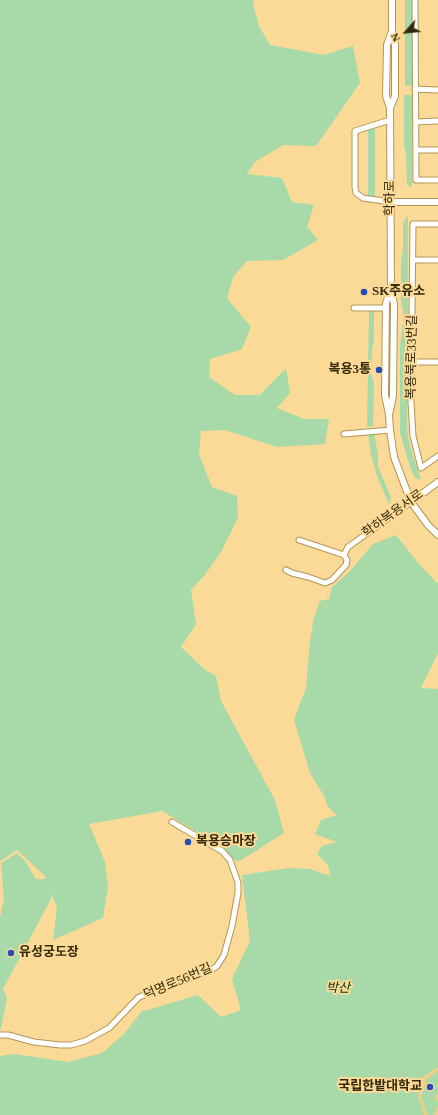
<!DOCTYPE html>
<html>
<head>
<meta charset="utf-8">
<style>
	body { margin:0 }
	#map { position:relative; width:438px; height:1115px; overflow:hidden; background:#fada96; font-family:"Times New Roman",serif }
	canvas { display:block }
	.north { position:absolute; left:386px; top:12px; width:40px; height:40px; -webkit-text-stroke:3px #fada96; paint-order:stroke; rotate:243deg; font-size:11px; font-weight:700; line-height:16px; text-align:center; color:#35290d }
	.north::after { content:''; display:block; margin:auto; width:14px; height:18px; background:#35290d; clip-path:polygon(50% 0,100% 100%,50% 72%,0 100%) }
</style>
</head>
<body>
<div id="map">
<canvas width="438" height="1115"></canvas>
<div class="north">N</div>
</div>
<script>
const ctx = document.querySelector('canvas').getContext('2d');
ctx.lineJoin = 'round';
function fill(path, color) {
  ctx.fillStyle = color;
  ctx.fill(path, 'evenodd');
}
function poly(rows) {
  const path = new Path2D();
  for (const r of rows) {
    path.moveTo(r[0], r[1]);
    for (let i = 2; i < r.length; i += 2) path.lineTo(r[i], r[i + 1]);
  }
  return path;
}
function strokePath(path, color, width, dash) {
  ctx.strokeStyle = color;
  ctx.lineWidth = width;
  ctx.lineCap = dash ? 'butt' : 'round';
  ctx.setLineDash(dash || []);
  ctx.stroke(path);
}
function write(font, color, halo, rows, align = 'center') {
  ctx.font = font + ' "Times New Roman","Noto Sans KR",serif';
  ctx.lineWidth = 4;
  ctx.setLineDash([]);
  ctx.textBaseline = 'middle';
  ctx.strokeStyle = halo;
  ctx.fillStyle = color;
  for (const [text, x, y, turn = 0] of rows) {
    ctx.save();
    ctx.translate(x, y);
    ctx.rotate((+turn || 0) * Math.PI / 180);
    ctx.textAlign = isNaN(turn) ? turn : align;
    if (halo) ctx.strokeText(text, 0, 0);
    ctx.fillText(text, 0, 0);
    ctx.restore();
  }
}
const built = poly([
	[438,1067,438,1115,424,1115,418,1096,424,1078]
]);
const green = poly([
	[0,0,254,0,253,3,259,26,270,45,324,55,353,46,360,83,316,146,283,145,255,162,247,174,282,178,292,202,314,205,307,227,318,240,283,260,247,261,233,277,227,298,251,327,242,349,210,359,209,377,235,395,260,395,286,368,290,393,277,408,304,419,329,419,325,444,277,447,225,430,201,431,199,454,212,487,237,496,238,518,221,552,204,576,191,590,196,624,181,647,204,669,216,676,221,701,275,800,284,833,238,862,209,839,162,811,89,824,105,862,108,887,103,918,53,940,57,908,51,893,51,899,3,989,7,998,1,1029,0,1030,0,917,4,899,1,863,17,853,25,861,36,879,46,879,45,876,17,850,0,861],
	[405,0,412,0,412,86,405,86],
	[404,95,412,95,412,187,407,185,406,154,404,145],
	[368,126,375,126,375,197,368,196],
	[408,216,408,319,403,319,403,310,401,302,401,259,403,252,403,222],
	[369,310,374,310,374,340,372,351,371,372,374,384,373,426,367,427],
	[402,325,408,325,407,424,408,438,412,453,421,480,415,478,410,467,400,433,400,345,402,333],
	[374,433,378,454,378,467,391,497,389,504,377,476,371,454,368,434],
	[396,535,419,564,438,584,438,653,421,688,438,689,438,1067,423,1077,418,1096,424,1115,0,1115,0,1056,14,1054,68,1062,102,1053,124,1034,141,1012,198,995,221,1017,241,1010,232,979,250,941,242,875,289,868,310,869,330,876,328,865,317,854,322,846,337,842,315,834,321,820,337,815,328,807,324,796,310,773,294,720,306,688,310,641,314,617,320,601,329,599,332,587,350,571,373,544],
	[438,1071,438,1091,435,1099,438,1102,438,1107,436,1108,436,1113,432,1115,428,1115,421,1097,427,1079]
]);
const minor = poly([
	[415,0,416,180,438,180],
	[415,89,438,90],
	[390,120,355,131,355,187,356,193,363,198,391,202],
	[416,122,438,121],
	[416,150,438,150],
	[438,224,413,224,411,402,413,436,421,468,438,456],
	[414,260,438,260],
	[354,308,386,308],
	[412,362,438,362],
	[344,434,390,430],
	[344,555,348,547,411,502],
	[286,570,292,573,308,577,325,583,332,580,346,565,347,560,344,555,299,540],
	[0,1035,8,1035,34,1042,60,1045,71,1045,85,1041,109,1028,139,997,160,989,210,971,217,966,224,955,232,926,238,893,238,883,235,874,230,860,222,851,172,822]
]);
const tertiary = poly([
	[390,108,395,96,395,45,392,31,392,0],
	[391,202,438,202],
	[391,289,386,303,385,395,389,415,390,430,394,457,411,502,428,525,438,535],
	[389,415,393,396,394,304,391,288,390,108,386,96,387,45,392,31],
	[411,502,438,482]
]);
const markers = [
	[364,292,4,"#254bba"],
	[379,370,4,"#254bba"],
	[188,842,4,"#254bba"],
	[11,953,4,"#254bba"],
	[430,1087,4,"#254bba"]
];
const streetNames = [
	["학하로",391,198,-90],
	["복용북로33번길",412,357,-89],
	["학하복용서로",393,514,-36],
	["덕명로56번길",178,982,-23]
];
const poiNames = [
	["SK주유소",372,292],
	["복용3통",371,370,"right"],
	["복용승마장",196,842],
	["유성궁도장",19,953],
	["국립한밭대학교",422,1087,"right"]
];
const parkNames = [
	["박산",338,989]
];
fill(built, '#f0cd82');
fill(green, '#a7daa8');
strokePath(minor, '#b39553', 7);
strokePath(tertiary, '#b39553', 8);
strokePath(minor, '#fff', 5);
strokePath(tertiary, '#fff', 6);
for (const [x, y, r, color] of markers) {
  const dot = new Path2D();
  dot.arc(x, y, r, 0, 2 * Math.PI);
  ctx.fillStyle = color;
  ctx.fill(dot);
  strokePath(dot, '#fada96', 1.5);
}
write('13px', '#35290d', '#fada96', streetNames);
write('bold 13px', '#35290d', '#fada96', poiNames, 'left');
write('italic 13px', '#053a0d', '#fada96', parkNames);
</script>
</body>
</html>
